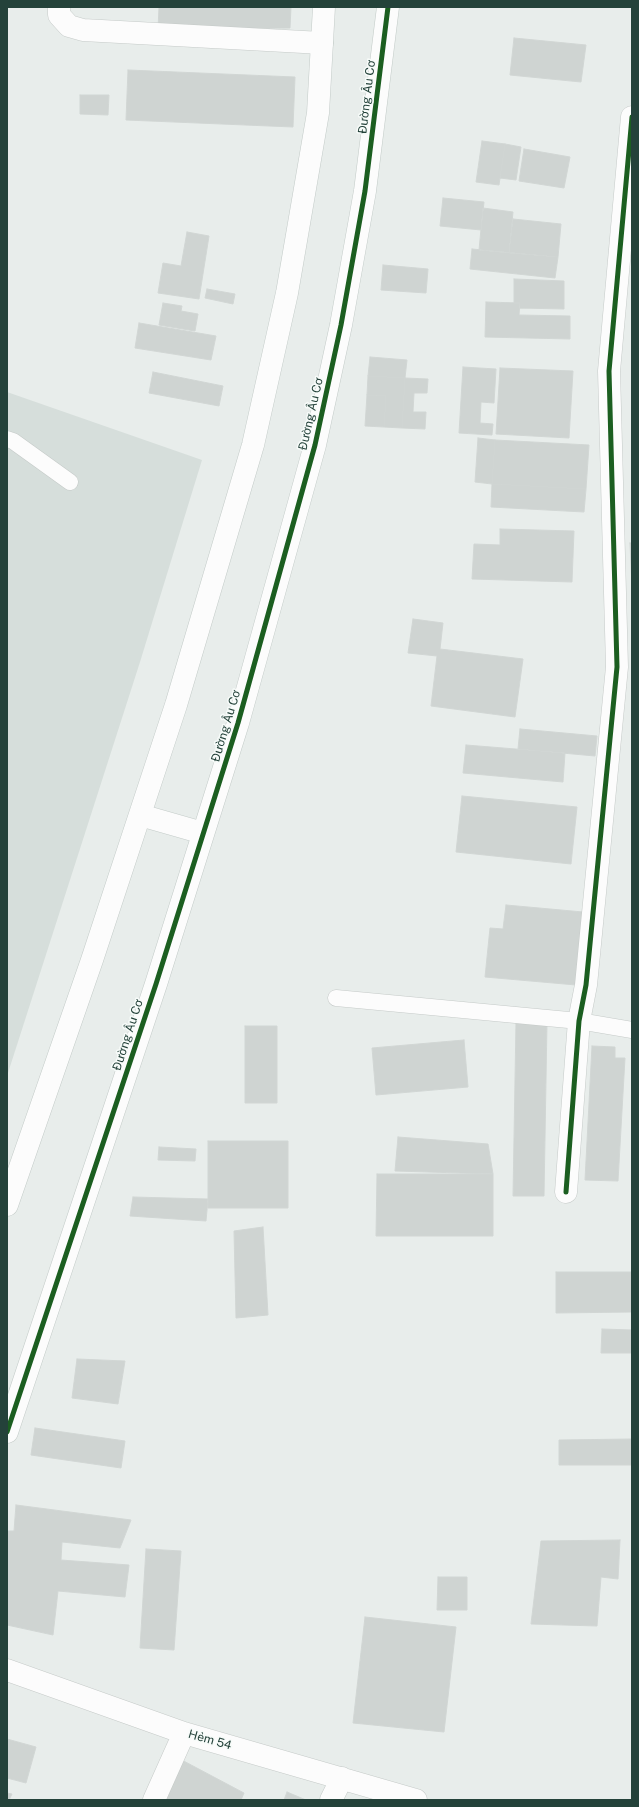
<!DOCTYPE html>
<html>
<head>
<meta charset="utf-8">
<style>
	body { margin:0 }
	#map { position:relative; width:639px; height:1807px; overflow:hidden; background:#e8edeb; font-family:"Public Sans",sans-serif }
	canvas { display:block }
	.frame { position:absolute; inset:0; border:8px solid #24423a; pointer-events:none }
</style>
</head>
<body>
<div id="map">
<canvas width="639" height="1807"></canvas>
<div class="frame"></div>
</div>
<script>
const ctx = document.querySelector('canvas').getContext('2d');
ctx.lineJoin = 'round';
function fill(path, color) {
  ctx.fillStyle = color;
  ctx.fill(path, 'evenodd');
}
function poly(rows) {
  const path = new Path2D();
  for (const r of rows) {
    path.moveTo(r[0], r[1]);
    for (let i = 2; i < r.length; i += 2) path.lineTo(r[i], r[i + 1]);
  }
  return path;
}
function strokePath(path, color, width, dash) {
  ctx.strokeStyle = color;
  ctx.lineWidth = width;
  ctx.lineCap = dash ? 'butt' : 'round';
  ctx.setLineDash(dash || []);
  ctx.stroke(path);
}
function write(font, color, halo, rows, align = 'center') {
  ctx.font = font + ' "Public Sans",sans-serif';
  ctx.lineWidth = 3;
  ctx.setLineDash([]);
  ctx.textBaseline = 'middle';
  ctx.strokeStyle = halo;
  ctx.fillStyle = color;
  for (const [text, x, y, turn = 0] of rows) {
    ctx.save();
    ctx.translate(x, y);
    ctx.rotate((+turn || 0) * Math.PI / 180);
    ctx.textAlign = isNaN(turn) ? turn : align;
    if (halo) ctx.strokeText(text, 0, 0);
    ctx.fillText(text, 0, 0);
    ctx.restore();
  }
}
const built = poly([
	[7,392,202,460,140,662,7,1076]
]);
const building = poly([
	[159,7,291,7,290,28,158,29,159,7],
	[514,38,586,45,581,82,510,75,514,38],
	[128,70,295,77,293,127,126,120,128,70],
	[80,95,109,95,108,115,80,114,80,95],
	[482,141,505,144,499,185,476,182,482,141],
	[505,144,521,147,516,180,500,178,505,144],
	[524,149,570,157,564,188,519,181,524,149],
	[443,198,484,202,481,230,440,226,443,198],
	[483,208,513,212,509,253,479,250,483,208],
	[513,219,561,224,558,257,509,253,513,219],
	[187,232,209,236,199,299,158,293,163,263,181,266,187,232],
	[472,249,558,257,555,278,470,269,472,249],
	[383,265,428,269,426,293,381,290,383,265],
	[514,279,564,281,564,309,519,308,520,303,514,303,514,279],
	[207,289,235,294,233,304,205,298,207,289],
	[486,302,520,303,519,315,570,316,570,339,485,337,486,302],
	[163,303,182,306,181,311,198,314,195,331,159,325,163,303],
	[139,323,216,336,211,360,135,348,139,323],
	[370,357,407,360,405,378,368,376,370,357],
	[463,367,496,369,494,403,481,402,480,423,493,424,492,435,459,433,463,367],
	[500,368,573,371,569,438,496,434,500,368],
	[153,372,223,386,219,406,149,393,153,372],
	[368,376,405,378,402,428,384,427,386,396,367,395,368,376],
	[405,378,428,379,427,393,414,393,413,412,426,412,425,429,402,428,405,378],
	[367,395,386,396,384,427,365,426,367,395],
	[478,438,495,440,492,484,475,482,478,438],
	[495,440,589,445,586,489,492,484,495,440],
	[492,484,586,489,584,512,491,507,492,484],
	[500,529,574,531,572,582,472,579,474,544,500,545,500,529],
	[630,543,632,543,632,587,630,543],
	[413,619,443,623,440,649,523,659,515,717,431,706,437,656,408,653,413,619],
	[520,729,597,736,595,756,518,749,520,729],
	[466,745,565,753,563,782,463,773,466,745],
	[462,796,577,807,571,864,456,852,462,796],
	[506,905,583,912,576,985,485,977,490,928,503,929,506,905],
	[516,1022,547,1022,544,1196,513,1196,516,1022],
	[245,1026,277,1026,277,1103,245,1103,245,1026],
	[464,1040,468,1087,376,1095,372,1048,464,1040],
	[592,1046,615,1047,615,1058,625,1058,618,1181,585,1180,592,1046],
	[398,1137,488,1144,493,1174,395,1171,398,1137],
	[208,1141,288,1141,288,1208,208,1208,208,1141],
	[159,1147,196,1149,195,1161,158,1160,159,1147],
	[377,1174,493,1174,493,1236,376,1236,377,1174],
	[133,1197,208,1199,206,1221,130,1216,133,1197],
	[263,1227,268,1315,236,1318,234,1231,263,1227],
	[556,1272,632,1272,632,1312,556,1313,556,1272],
	[602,1329,632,1330,632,1353,601,1353,602,1329],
	[77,1359,125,1361,118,1404,72,1398,77,1359],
	[35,1428,125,1441,121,1468,31,1455,35,1428],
	[632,1439,632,1465,559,1465,559,1440,632,1439],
	[16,1505,131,1520,120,1548,62,1542,61,1560,129,1565,125,1597,58,1591,53,1635,7,1625,7,1531,14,1531,16,1505],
	[620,1540,618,1579,601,1577,597,1626,531,1624,541,1541,620,1540],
	[146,1549,181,1551,174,1650,140,1648,146,1549],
	[438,1577,467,1577,467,1610,437,1610,438,1577],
	[365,1617,456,1627,444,1732,353,1723,365,1617],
	[7,1739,36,1747,26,1783,7,1778,7,1739],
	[178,1758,244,1793,241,1800,158,1800,178,1758],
	[287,1792,306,1800,284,1800,287,1792],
	[7,1793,12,1794,9,1800,7,1800,7,1793]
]);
const lane = poly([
	[7,439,13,441,70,482],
	[336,998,579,1021,632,1030]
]);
const street = poly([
	[59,7,59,15,69,26,83,30,322,43],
	[566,1192,579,1021,586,985,617,667,609,371,632,117],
	[7,1670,184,1733,416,1800],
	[154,1800,184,1733],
	[331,1800,342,1778]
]);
const secondary = poly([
	[140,815,203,833],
	[7,1205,92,960,176,705,253,445,287,293,318,113,324,7],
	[7,1432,156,984,238,723,315,445,341,325,365,191,388,7]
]);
const cycleway = poly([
	[566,1192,579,1021,586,985,617,667,609,371,632,117],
	[7,1432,156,984,238,723,315,445,341,325,365,191,388,7]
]);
const streetNames = [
	["Đường Âu Cơ",367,97,-83],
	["Đường Âu Cơ",311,414,-77],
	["Đường Âu Cơ",226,726,-73],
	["Đường Âu Cơ",128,1035,-72],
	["Hẻm 54",210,1740,16]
];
fill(built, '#d6dedb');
fill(building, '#cfd4d2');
strokePath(building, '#d1d6d4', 1);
strokePath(lane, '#c5cac8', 17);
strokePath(street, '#c5cac8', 23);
strokePath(secondary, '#c3cbc8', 23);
strokePath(lane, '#fcfcfc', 16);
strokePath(street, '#fcfcfc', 22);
strokePath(secondary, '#fcfcfc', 22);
strokePath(cycleway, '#1b5e20', 5);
write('12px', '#24423a', '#f7fbf9', streetNames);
</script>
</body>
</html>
